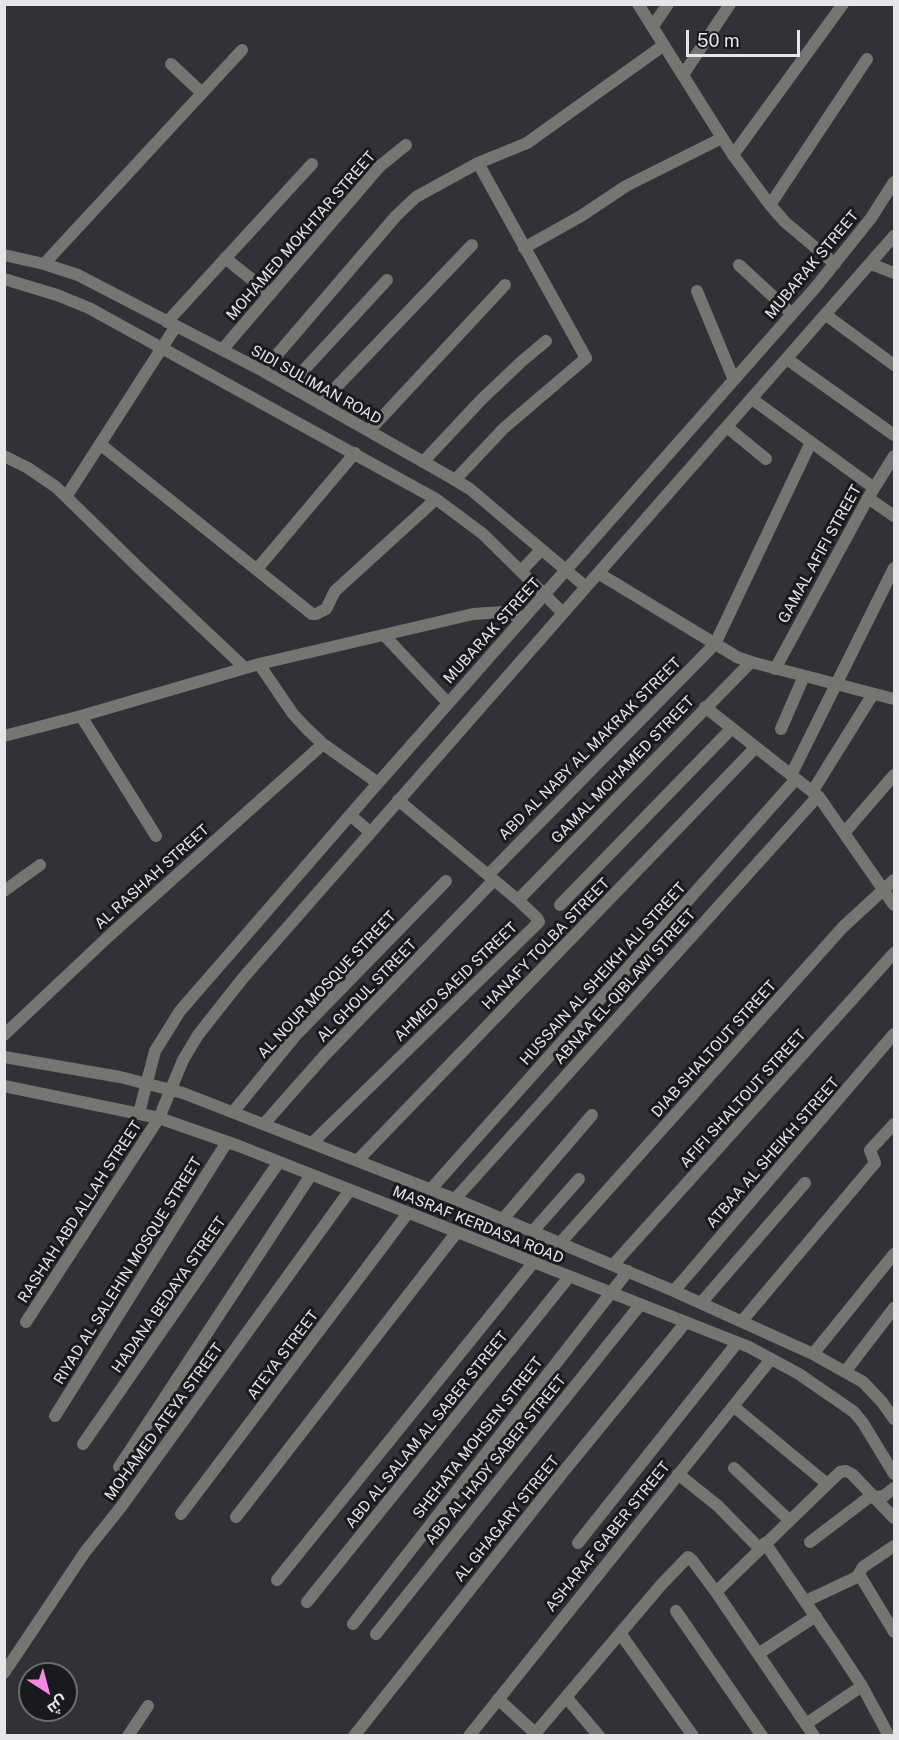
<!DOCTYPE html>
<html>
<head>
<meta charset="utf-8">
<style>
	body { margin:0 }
	#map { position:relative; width:899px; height:1740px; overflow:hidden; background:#303238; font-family:"Public Sans",Cairo,sans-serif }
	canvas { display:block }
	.frame { position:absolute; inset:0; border:6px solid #e5e6ea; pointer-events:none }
	.north { position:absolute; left:18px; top:1662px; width:60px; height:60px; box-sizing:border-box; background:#191a1d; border:2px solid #6b6c6f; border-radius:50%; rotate:144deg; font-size:16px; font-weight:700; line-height:24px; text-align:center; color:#e5e6ea }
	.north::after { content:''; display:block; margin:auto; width:21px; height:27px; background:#fd86e2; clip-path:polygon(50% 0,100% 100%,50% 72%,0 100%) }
	.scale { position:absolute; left:686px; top:30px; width:114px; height:27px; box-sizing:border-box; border:3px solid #e5e6ea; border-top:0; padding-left:8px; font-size:18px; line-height:21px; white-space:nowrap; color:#e5e6ea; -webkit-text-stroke:4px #191a1d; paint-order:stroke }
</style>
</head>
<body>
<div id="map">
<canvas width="899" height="1740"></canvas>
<div class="frame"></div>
<div class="north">ش</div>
<div class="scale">50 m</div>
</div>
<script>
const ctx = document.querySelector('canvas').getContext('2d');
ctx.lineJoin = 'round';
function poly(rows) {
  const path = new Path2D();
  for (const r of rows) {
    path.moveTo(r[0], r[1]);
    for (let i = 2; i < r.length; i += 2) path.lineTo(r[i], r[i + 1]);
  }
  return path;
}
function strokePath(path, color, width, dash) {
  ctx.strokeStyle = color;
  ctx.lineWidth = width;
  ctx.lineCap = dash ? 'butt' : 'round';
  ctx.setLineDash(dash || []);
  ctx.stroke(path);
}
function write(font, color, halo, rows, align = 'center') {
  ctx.font = font + ' "Public Sans",sans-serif';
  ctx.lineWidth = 6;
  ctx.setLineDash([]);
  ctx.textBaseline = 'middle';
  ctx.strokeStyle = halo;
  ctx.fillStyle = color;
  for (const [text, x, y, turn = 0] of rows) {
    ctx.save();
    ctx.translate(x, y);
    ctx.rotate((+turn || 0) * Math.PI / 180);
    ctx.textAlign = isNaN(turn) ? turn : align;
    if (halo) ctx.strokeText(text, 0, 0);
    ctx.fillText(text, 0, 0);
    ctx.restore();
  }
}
const street = poly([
	[638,4,733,155,770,205,785,222,835,264],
	[653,26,668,4],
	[171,64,202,93],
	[683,75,730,4],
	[733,155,843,4],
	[770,205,867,59],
	[524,248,581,216,626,186,722,138],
	[4,255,44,264,78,275,263,371,450,477,470,489,586,587],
	[225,258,270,294],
	[44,264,242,50],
	[871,264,894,273],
	[739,265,792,314],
	[4,279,57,295,89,308,436,499,483,534,563,613],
	[697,291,734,380],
	[826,315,894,365],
	[167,322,312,164],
	[222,350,380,166,406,145],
	[787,359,894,435],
	[263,371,396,216,416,197,478,163,527,143,664,45],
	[289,386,387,280],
	[752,399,874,488],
	[320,404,472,245],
	[727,427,766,459],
	[369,431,505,285],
	[100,444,312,614,316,614,326,609,335,591,436,499],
	[4,456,28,468,56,487,142,571,245,668],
	[423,462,481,400,521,362,546,341],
	[455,480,504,428,586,358,478,163],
	[66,497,176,326],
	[868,498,894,516],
	[257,569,355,453],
	[521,571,541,550],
	[598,573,737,657,751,662,894,699],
	[384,635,448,703],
	[259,664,293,714,307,729,323,744,378,783],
	[775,669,868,498,894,456],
	[705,707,819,797,894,905],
	[81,716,156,836],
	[781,729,804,676],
	[4,736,81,716,259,664,473,614,504,612,524,618],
	[791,775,894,568],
	[812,792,873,694],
	[350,815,370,832],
	[844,833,894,775],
	[488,875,715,644,811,442],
	[4,891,40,865],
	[518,900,751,662],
	[560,905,732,728],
	[4,1035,109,936,323,744],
	[4,1057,120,1077,183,1093,455,1199,674,1291,813,1354,863,1382,882,1402,894,1419],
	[4,1086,159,1118,239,1146,749,1347,799,1374,854,1412,863,1423,894,1474],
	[233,1112,296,1035,446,881],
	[139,1113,155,1051,180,1011,378,783,815,288,871,218,894,182],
	[264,1124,324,1056,494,880],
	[312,1143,539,922,537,918,518,900,398,800],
	[357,1161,756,747],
	[431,1189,796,779],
	[455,1199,818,796],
	[503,1219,592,1115],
	[533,1231,579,1179],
	[561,1242,843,927,894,880],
	[613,1265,894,953],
	[674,1291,894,1034],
	[701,1303,805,1183],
	[742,1321,875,1163,870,1150,894,1124],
	[26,1322,159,1118,183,1060,198,1035,243,978,894,236],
	[813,1354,894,1254],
	[845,1372,894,1308],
	[733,1406,826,1483],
	[55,1416,227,1142],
	[83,1444,279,1162],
	[119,1467,311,1175],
	[734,1468,789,1520],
	[678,1474,718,1506,760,1549],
	[181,1514,408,1213],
	[236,1517,457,1232],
	[810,1542,868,1498,884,1496,894,1488],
	[578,1543,737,1343],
	[765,1543,835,1645,862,1686,889,1736],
	[859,1574,894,1632],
	[277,1580,533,1263],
	[716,1592,840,1472,846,1471,852,1474,894,1518],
	[806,1601,857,1577,863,1567,894,1546],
	[307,1602,569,1277],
	[676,1611,762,1736],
	[353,1624,628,1271],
	[620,1633,693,1736],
	[376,1634,640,1305],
	[758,1654,816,1616],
	[4,1673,85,1552,121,1507,350,1190],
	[566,1697,599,1736],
	[498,1699,535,1733],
	[806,1724,862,1686],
	[128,1736,148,1706],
	[354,1736,564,1471,686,1322],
	[469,1736,771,1359],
	[533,1736,661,1585,688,1557,692,1560,716,1592,814,1736]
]);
const streetNames = [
	["MOHAMED MOKHTAR STREET",301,236,-49],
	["MUBARAK STREET",812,265,-50],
	["SIDI SULIMAN ROAD",316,385,29],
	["GAMAL AFIFI STREET",820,554,-61],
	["MUBARAK STREET",492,631,-48],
	["ABD AL NABY AL MAKRAK STREET",590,749,-45],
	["GAMAL MOHAMED STREET",623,770,-46],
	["AL RASHAH STREET",152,877,-42],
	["HANAFY TOLBA STREET",546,944,-46],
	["HUSSAIN AL SHEIKH ALI STREET",603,974,-48],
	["AHMED SAEID STREET",456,982,-44],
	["AL NOUR MOSQUE STREET",327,985,-47],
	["ABNAA EL-QIBLAWI STREET",625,987,-48],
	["AL GHOUL STREET",367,991,-46],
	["DIAB SHALTOUT STREET",714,1049,-48],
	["AFIFI SHALTOUT STREET",743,1099,-48],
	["ATBAA AL SHEIKH STREET",773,1153,-49],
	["RASHAH ABD ALLAH STREET",80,1212,-57],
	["MASRAF KERDASA ROAD",478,1225,22],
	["RIYAD AL SALEHIN MOSQUE STREET",128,1271,-58],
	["HADANA BEDAYA STREET",169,1295,-55],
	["ATEYA STREET",283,1355,-53],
	["MOHAMED ATEYA STREET",164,1422,-54],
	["ABD AL SALAM AL SABER STREET",427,1430,-51],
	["SHEHATA MOHSEN STREET",478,1438,-52],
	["ABD AL HADY SABER STREET",496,1460,-51],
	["AL GHAGARY STREET",507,1519,-51],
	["ASHARAF GABER STREET",608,1537,-51]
];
strokePath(street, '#757572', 12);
write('15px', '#e5e6ea', '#191a1d', streetNames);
</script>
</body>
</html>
